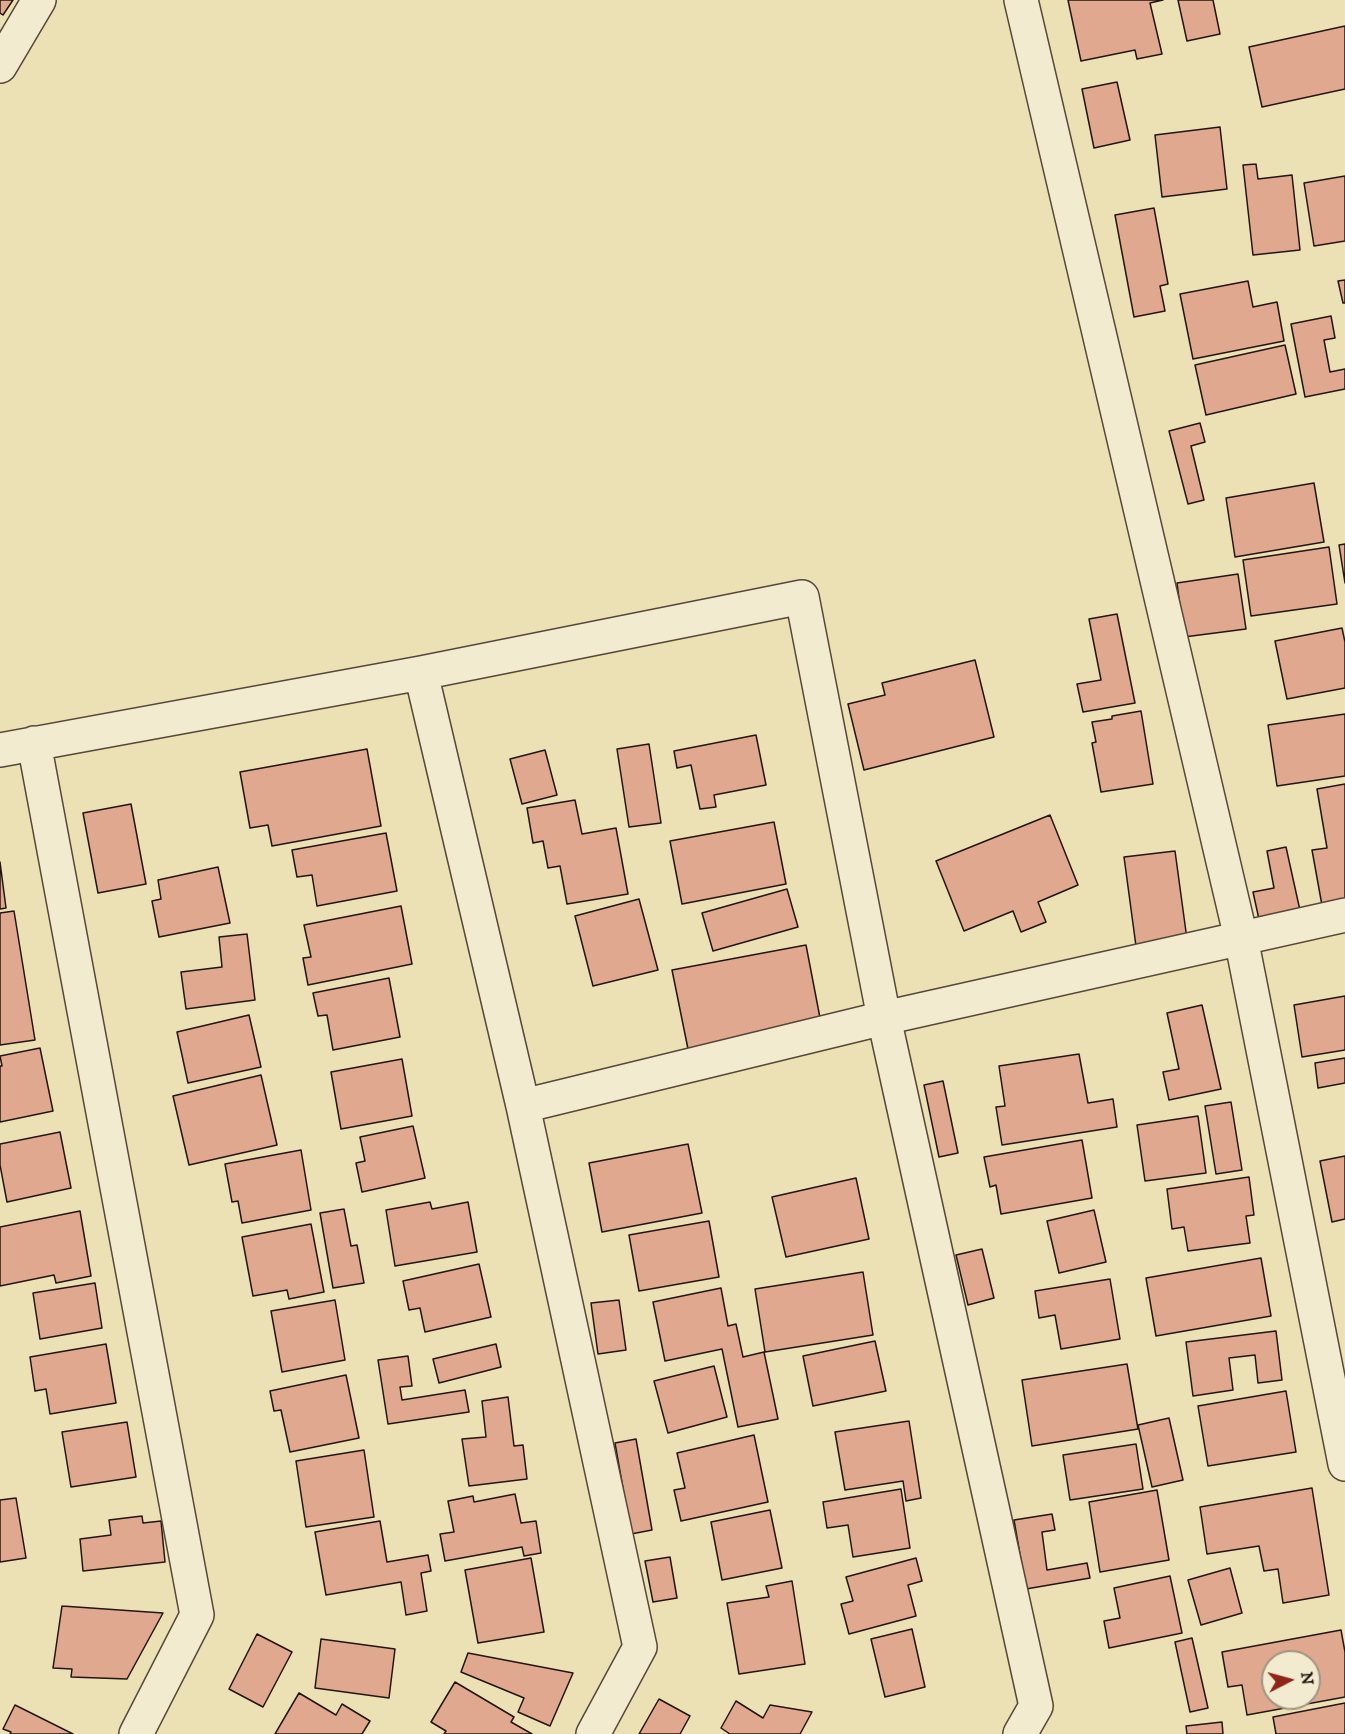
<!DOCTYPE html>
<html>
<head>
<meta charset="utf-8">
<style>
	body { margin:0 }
	#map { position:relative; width:1345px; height:1734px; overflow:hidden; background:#ece0b5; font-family:"IM FELL DW Pica",serif }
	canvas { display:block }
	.north { position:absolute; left:1261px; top:1650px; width:60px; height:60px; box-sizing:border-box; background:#f3ebcf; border:2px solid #a09582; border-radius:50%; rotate:84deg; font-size:16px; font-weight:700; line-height:24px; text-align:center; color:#23150f }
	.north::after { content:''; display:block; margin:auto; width:21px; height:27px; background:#8f2418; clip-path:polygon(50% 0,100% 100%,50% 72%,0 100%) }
</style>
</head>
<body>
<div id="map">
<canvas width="1345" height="1734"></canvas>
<div class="north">N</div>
</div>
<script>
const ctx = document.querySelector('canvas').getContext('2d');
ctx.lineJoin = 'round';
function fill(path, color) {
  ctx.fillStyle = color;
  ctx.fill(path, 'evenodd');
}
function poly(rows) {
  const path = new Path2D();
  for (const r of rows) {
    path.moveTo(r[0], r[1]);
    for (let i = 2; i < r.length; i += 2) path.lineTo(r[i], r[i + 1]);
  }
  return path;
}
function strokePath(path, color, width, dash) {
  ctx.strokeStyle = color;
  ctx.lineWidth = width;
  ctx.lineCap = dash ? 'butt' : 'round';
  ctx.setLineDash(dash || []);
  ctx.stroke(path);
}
const building = poly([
	[0,0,13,0,3,15,0,13,0,0],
	[1068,0,1163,0,1150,3,1162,54,1137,59,1135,50,1081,61,1068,0],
	[1178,0,1213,0,1220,34,1187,41,1178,0],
	[1345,26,1345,89,1262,107,1249,47,1345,26],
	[1117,82,1130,140,1094,148,1082,89,1117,82],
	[1220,127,1227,189,1162,197,1155,135,1220,127],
	[1256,164,1258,179,1292,175,1300,250,1253,255,1243,165,1256,164],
	[1345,176,1345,241,1314,246,1304,183,1345,176],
	[1154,208,1168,284,1160,286,1165,311,1134,317,1115,215,1154,208],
	[1345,280,1345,303,1343,303,1338,281,1345,280],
	[1248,281,1253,307,1277,302,1284,341,1193,359,1180,294,1248,281],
	[1331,316,1335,338,1324,340,1330,372,1345,369,1345,389,1305,397,1291,324,1331,316],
	[1285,345,1296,394,1206,415,1195,365,1285,345],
	[1200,423,1205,442,1191,446,1204,500,1188,504,1169,431,1200,423],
	[1314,483,1324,542,1235,557,1226,498,1314,483],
	[1345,544,1345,583,1339,545,1345,544],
	[1329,547,1337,604,1251,616,1243,560,1329,547],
	[1238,574,1246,629,1184,637,1177,583,1238,574],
	[1117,614,1135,703,1083,712,1077,684,1101,680,1089,619,1117,614],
	[1342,628,1345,642,1345,688,1287,699,1275,641,1342,628],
	[975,660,994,737,864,770,848,704,885,695,882,683,975,660],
	[1141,711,1153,784,1101,792,1092,743,1096,742,1092,722,1112,719,1112,716,1141,711],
	[1345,714,1345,776,1277,786,1268,725,1345,714],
	[756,735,766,785,714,795,716,807,700,809,691,765,677,768,674,751,756,735],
	[649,744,661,823,629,827,617,749,649,744],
	[367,749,381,826,272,846,268,825,250,828,240,772,367,749],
	[545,750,557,795,522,804,510,759,545,750],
	[1345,784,1345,907,1323,911,1312,850,1327,848,1317,789,1345,784],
	[575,800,582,834,616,828,628,894,567,904,560,866,548,868,543,841,533,843,527,808,575,800],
	[131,804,146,884,98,893,83,813,131,804],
	[1050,815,1078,885,1038,902,1046,922,1021,932,1013,911,964,931,936,861,1050,815],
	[774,822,786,884,682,904,670,841,774,822],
	[386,833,397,891,317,906,312,875,297,877,292,850,386,833],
	[1286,847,1303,924,1262,933,1253,892,1274,888,1267,851,1286,847],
	[1175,851,1189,954,1138,961,1124,857,1175,851],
	[0,862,6,908,0,909,0,862],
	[218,867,230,923,159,937,152,901,161,899,158,880,218,867],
	[787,889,798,927,713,951,702,913,787,889],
	[639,899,658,970,593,986,575,916,639,899],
	[401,906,412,964,308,985,303,958,311,957,304,925,401,906],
	[14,911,35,1040,0,1045,0,913,14,911],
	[247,934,255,1000,186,1009,181,972,222,967,219,937,247,934],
	[806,945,821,1023,688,1049,672,970,806,945],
	[389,978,400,1037,333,1050,327,1015,318,1016,313,993,389,978],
	[1345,996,1345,1050,1302,1057,1294,1005,1345,996],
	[1202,1005,1221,1089,1169,1100,1163,1072,1179,1069,1167,1013,1202,1005],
	[249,1015,261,1067,188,1083,177,1032,249,1015],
	[40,1048,53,1111,0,1122,0,1066,2,1066,0,1056,40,1048],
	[1079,1054,1088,1103,1113,1099,1117,1127,1002,1145,996,1107,1005,1106,999,1066,1079,1054],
	[1345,1058,1345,1083,1318,1088,1315,1063,1345,1058],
	[402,1059,412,1116,341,1129,331,1072,402,1059],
	[261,1075,277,1145,189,1165,173,1096,261,1075],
	[943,1081,958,1153,939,1157,924,1085,943,1081],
	[1231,1102,1242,1170,1216,1174,1205,1106,1231,1102],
	[1198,1116,1206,1173,1145,1181,1137,1125,1198,1116],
	[413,1126,425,1178,362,1192,356,1163,365,1161,360,1137,413,1126],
	[60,1132,71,1188,7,1202,0,1165,0,1144,60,1132],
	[1082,1140,1092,1198,1001,1214,996,1185,990,1187,984,1157,1082,1140],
	[688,1144,702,1213,602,1232,589,1163,688,1144],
	[301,1150,311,1210,242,1223,238,1201,232,1202,225,1164,301,1150],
	[1345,1156,1345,1219,1332,1222,1320,1161,1345,1156],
	[1249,1177,1254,1215,1246,1216,1250,1243,1188,1251,1184,1227,1172,1229,1167,1189,1249,1177],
	[856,1178,869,1239,786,1257,772,1197,856,1178],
	[430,1202,432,1209,468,1202,477,1252,395,1266,386,1210,430,1202],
	[344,1209,351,1246,357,1245,364,1283,333,1288,320,1213,344,1209],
	[1094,1210,1106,1262,1059,1273,1047,1221,1094,1210],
	[80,1211,91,1276,56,1283,54,1275,0,1286,0,1227,80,1211],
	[709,1221,719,1277,639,1291,629,1235,709,1221],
	[311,1224,324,1292,289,1299,287,1290,253,1296,242,1237,311,1224],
	[982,1249,994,1298,968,1305,956,1255,982,1249],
	[1261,1258,1271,1316,1156,1336,1146,1278,1261,1258],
	[479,1264,491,1317,425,1332,420,1308,409,1310,403,1281,479,1264],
	[863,1272,873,1335,765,1352,755,1289,863,1272],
	[1110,1279,1120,1339,1061,1349,1055,1315,1039,1318,1035,1291,1110,1279],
	[95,1283,102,1328,40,1339,33,1293,95,1283],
	[721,1288,728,1326,736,1324,743,1357,764,1352,778,1419,738,1427,722,1349,665,1361,653,1302,721,1288],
	[335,1300,345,1360,282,1372,271,1311,335,1300],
	[619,1300,626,1350,598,1354,591,1303,619,1300],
	[1276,1331,1282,1380,1258,1383,1255,1355,1229,1358,1233,1390,1193,1396,1186,1342,1276,1331],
	[875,1341,886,1391,813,1406,803,1356,875,1341],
	[106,1344,116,1403,50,1414,46,1389,35,1391,30,1357,106,1344],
	[496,1344,501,1367,439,1383,433,1359,496,1344],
	[408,1356,412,1386,400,1387,402,1400,465,1390,469,1412,388,1424,378,1360,408,1356],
	[1127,1364,1138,1429,1032,1446,1022,1380,1127,1364],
	[714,1366,727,1417,668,1433,654,1381,714,1366],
	[346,1375,359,1438,290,1452,281,1410,274,1411,270,1391,346,1375],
	[1286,1391,1296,1452,1208,1466,1198,1406,1286,1391],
	[508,1397,514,1446,523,1445,527,1479,469,1486,462,1439,486,1437,482,1401,508,1397],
	[1169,1418,1183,1480,1152,1487,1138,1425,1169,1418],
	[909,1421,921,1498,906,1501,903,1481,845,1490,835,1432,909,1421],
	[127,1422,136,1477,71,1487,62,1432,127,1422],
	[754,1435,768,1502,681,1521,674,1490,685,1488,677,1453,754,1435],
	[636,1439,652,1530,631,1534,615,1443,636,1439],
	[1136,1444,1143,1489,1070,1500,1063,1455,1136,1444],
	[364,1450,374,1517,306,1527,296,1461,364,1450],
	[1312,1488,1329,1595,1283,1603,1278,1569,1264,1571,1259,1546,1207,1554,1200,1507,1312,1488],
	[901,1489,910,1548,853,1557,848,1525,827,1528,823,1502,901,1489],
	[1157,1490,1169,1560,1100,1572,1089,1502,1157,1490],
	[515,1494,521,1523,536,1521,541,1553,524,1556,522,1547,445,1561,440,1534,454,1532,448,1501,473,1496,474,1502,515,1494],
	[16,1498,26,1558,0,1562,0,1500,16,1498],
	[770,1510,782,1568,722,1580,711,1522,770,1510],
	[1052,1514,1055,1530,1042,1532,1047,1570,1087,1563,1090,1578,1026,1589,1014,1520,1052,1514],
	[142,1516,143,1523,161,1521,165,1562,83,1571,80,1539,111,1535,109,1520,142,1516],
	[380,1521,387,1562,428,1555,431,1571,421,1573,427,1611,406,1615,401,1582,326,1595,315,1532,380,1521],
	[670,1557,677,1598,653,1602,645,1561,670,1557],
	[531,1558,544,1632,478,1643,465,1570,531,1558],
	[916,1558,922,1581,908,1585,916,1616,849,1634,841,1604,853,1601,846,1577,916,1558],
	[1230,1568,1242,1613,1201,1625,1188,1580,1230,1568],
	[1170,1576,1182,1633,1109,1648,1104,1621,1120,1618,1114,1588,1170,1576],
	[792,1581,805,1664,739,1674,727,1603,769,1597,766,1586,792,1581],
	[62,1606,163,1613,127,1679,71,1677,72,1669,53,1668,62,1606],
	[912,1629,925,1687,885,1697,871,1639,912,1629],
	[1341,1630,1345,1652,1345,1697,1247,1715,1242,1685,1228,1687,1222,1652,1341,1630],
	[1273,1662,1309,1662,1309,1698,1273,1698,1273,1662],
	[257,1634,292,1652,263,1707,229,1689,257,1634],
	[1192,1638,1208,1708,1190,1712,1175,1642,1192,1638],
	[321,1639,395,1649,389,1698,315,1688,321,1639],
	[468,1653,573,1673,550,1726,518,1712,524,1698,461,1672,468,1653],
	[455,1682,514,1717,511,1722,532,1734,444,1734,446,1731,431,1722,455,1682],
	[299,1693,336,1715,342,1704,370,1721,362,1734,275,1734,299,1693],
	[659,1699,690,1716,680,1734,639,1734,659,1699],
	[736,1701,763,1718,770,1705,812,1712,800,1734,730,1734,721,1728,736,1701],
	[1345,1703,1345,1734,1276,1734,1273,1717,1345,1703],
	[15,1705,73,1734,10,1734,11,1732,3,1729,15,1705],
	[1222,1722,1223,1734,1187,1734,1186,1726,1222,1722]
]);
const minor = poly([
	[1021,0,1241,938,1345,1464],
	[0,66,39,0],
	[421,673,523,1106,640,1647,593,1734],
	[34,743,197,1615,136,1734],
	[0,750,421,673,802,597,884,1018,1036,1706,1020,1734],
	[523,1106,884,1018,1345,915]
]);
fill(building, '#dfa88f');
strokePath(building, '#23150f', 1.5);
strokePath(minor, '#554838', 36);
strokePath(minor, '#f3ebcf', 33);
</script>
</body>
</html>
